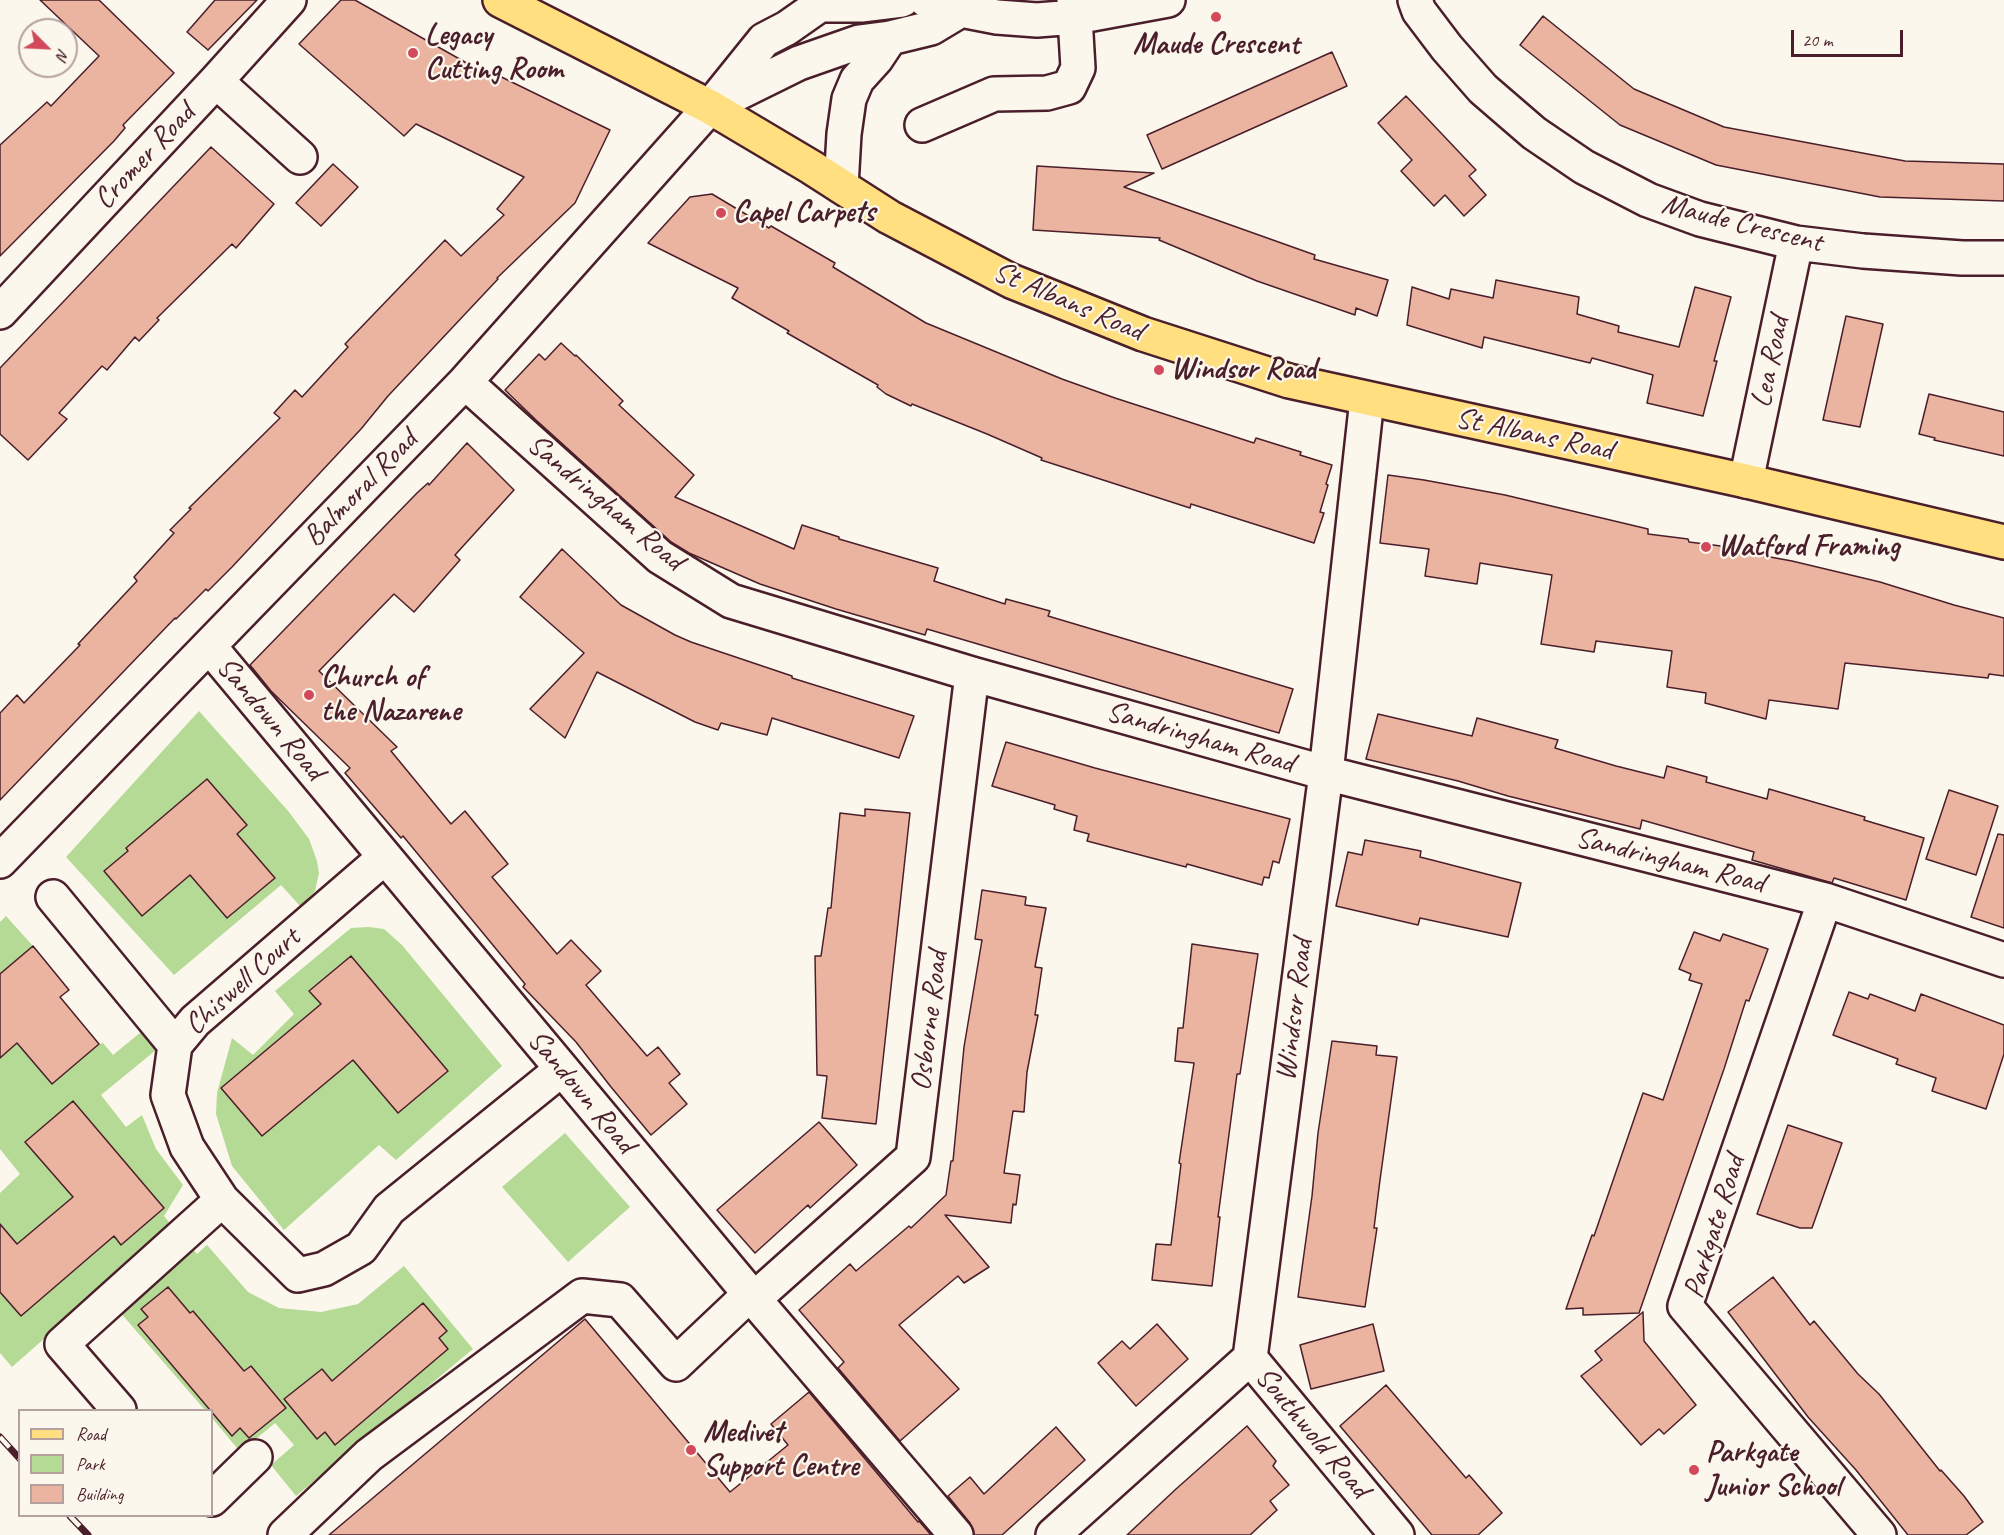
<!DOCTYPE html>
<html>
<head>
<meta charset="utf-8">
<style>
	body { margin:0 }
	#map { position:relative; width:2004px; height:1535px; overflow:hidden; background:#fbf7ec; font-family:Caveat,sans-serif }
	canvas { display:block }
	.legend { position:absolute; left:18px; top:1409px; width:195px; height:108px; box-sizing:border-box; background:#fbf7ec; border:2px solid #b4a19f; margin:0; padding:8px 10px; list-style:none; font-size:18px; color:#4a1f2b }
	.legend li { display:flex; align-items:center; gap:12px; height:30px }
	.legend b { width:30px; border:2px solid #b4a19f }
	.north { position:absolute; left:18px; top:18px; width:60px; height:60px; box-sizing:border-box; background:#fbf7ec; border:2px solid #b4a19f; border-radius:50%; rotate:114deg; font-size:16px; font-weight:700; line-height:24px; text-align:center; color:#4a1f2b }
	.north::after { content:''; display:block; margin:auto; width:21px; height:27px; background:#d1495b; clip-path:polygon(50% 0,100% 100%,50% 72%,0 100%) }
	.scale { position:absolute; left:1791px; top:30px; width:112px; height:27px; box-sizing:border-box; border:3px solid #4a1f2b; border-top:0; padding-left:8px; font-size:18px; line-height:21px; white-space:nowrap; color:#4a1f2b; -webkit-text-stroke:4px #fbf7ec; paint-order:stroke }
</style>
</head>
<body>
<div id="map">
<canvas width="2004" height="1535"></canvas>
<ul class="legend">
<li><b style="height:8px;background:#ffdf80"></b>Road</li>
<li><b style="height:16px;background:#b4da96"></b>Park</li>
<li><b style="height:16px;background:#ebb4a0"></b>Building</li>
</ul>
<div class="north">N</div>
<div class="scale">20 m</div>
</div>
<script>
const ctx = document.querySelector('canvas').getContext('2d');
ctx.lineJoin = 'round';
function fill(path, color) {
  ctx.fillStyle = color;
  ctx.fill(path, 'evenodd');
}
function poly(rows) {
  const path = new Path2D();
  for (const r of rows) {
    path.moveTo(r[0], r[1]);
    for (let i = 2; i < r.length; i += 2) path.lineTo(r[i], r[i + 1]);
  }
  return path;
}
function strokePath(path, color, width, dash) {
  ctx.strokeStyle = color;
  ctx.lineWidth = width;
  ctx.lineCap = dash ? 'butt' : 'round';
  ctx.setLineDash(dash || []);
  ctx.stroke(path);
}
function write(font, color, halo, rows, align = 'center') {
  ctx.font = font + ' Caveat,sans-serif';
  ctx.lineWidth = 4.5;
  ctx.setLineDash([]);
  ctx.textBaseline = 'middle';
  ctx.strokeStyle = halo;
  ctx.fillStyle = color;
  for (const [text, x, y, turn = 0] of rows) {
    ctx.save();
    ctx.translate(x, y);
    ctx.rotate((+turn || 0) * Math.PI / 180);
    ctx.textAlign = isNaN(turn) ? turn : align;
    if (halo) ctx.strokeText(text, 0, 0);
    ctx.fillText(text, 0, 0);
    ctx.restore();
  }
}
const green = poly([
	[199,711,289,812,309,839,317,861,319,873,315,891,301,907,281,885,174,975,66,857],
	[6,916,33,946,0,974,0,922],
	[369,927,384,929,402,945,502,1066,396,1160,379,1145,284,1230,232,1166,216,1114,217,1093,232,1038,253,1055,294,1014,275,991,351,928],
	[141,1032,156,1050,101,1095,126,1127,142,1115,156,1149,183,1185,164,1216,172,1226,12,1367,0,1353,0,1193,20,1174,0,1149,0,1058,17,1034,24,1051,52,1084,99,1044,103,1043,113,1055],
	[565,1133,630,1207,568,1262,502,1187],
	[207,1245,248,1292,279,1308,321,1312,358,1304,404,1266,473,1349,296,1496,271,1465,294,1445,275,1423,251,1443,237,1448,212,1418,212,1410,205,1410,119,1311,192,1248,197,1254]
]);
const building = poly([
	[40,0,99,0,174,73,123,125,125,128,114,141,0,256,0,145,47,102,51,106,99,56,40,0],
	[215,0,257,0,208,50,187,32,215,0],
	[341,0,355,0,479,70,481,67,610,130,575,203,497,278,498,279,388,396,361,429,232,567,208,591,206,589,176,619,175,618,0,800,0,713,17,695,24,703,80,645,78,644,137,581,134,577,174,533,170,530,191,509,189,508,280,418,274,413,295,390,302,397,348,347,345,344,445,240,461,256,504,215,497,209,524,177,416,124,404,136,299,44,341,0],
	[1543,16,1634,89,1724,127,1905,161,2004,164,2004,201,1880,197,1716,165,1620,125,1520,45,1543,16],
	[1332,52,1347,86,1162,169,1147,135,1332,52],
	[1406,96,1476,170,1469,176,1486,195,1464,216,1445,195,1434,206,1401,171,1412,160,1378,123,1406,96],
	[211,147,274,204,236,248,232,244,157,318,159,320,139,341,135,337,107,370,102,366,59,413,67,419,28,460,0,434,0,368,211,147],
	[333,164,358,187,321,226,296,203,333,164],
	[1037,166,1154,173,1124,187,1315,255,1314,259,1388,280,1377,316,1356,308,1355,315,1257,281,1159,240,1160,238,1033,230,1037,166],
	[712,194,769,228,771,226,835,263,833,267,926,323,1062,379,1115,398,1254,443,1256,438,1301,452,1300,455,1332,465,1326,484,1328,485,1320,512,1324,513,1314,543,1191,504,1190,508,1041,460,1042,458,987,434,912,404,911,406,886,394,877,387,878,385,787,333,789,331,732,298,738,288,648,243,690,197,712,194],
	[1496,280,1579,297,1577,314,1619,326,1618,332,1679,347,1695,287,1731,297,1714,361,1717,361,1703,416,1647,403,1653,375,1592,358,1590,363,1484,337,1482,348,1407,325,1412,287,1449,299,1451,289,1493,298,1496,280],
	[1846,316,1883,324,1860,427,1823,420,1846,316],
	[561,343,575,356,576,355,623,401,619,405,694,475,675,497,794,549,802,525,839,537,839,539,938,568,934,581,1005,604,1006,599,1050,611,1048,616,1293,689,1279,733,927,629,925,635,836,609,760,584,689,553,671,542,536,420,505,390,539,354,545,360,561,343],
	[1929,394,2004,412,2004,456,1934,440,1935,438,1919,434,1929,394],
	[467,443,514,490,455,555,460,560,414,612,394,594,319,671,397,747,391,751,451,824,465,811,508,864,492,877,557,954,571,940,601,971,586,985,647,1056,658,1047,680,1074,669,1083,687,1104,651,1135,611,1087,576,1042,523,987,525,984,403,836,401,838,345,773,350,768,271,691,250,665,417,493,428,483,429,485,467,443],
	[1388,475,1424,480,1505,495,1648,529,1648,534,1688,539,1689,542,1721,546,1721,548,1792,561,1880,582,1954,605,2004,618,2004,676,1989,674,1988,678,1845,663,1838,709,1769,700,1766,719,1705,703,1706,693,1667,687,1672,651,1596,641,1594,652,1541,644,1552,575,1480,563,1477,584,1425,576,1429,549,1380,543,1388,475],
	[562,549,621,605,675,635,691,642,792,676,792,678,914,716,899,758,772,718,767,735,721,723,718,730,695,722,597,672,565,738,530,709,584,653,520,597,562,549],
	[1378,714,1472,736,1477,718,1558,740,1555,748,1616,766,1664,778,1667,766,1707,777,1706,782,1767,799,1769,789,1865,817,1864,820,1924,838,1906,900,1834,878,1832,883,1752,860,1754,852,1642,820,1640,829,1508,796,1458,781,1366,759,1378,714],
	[1006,742,1095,768,1290,819,1279,863,1273,861,1269,878,1264,877,1262,885,1187,864,1186,867,1087,841,1089,834,1074,830,1077,816,1054,809,1055,805,992,786,1006,742],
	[207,779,247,825,237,834,275,878,227,918,190,875,142,916,104,871,128,851,126,848,207,779],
	[1949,790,1998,806,1976,875,1926,859,1949,790],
	[865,809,910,813,876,1124,822,1118,827,1076,817,1075,815,956,821,956,828,908,831,908,840,813,865,816,865,809],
	[1998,834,2004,835,2004,928,1971,917,1998,834],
	[1365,840,1421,851,1420,857,1432,860,1521,883,1508,937,1420,918,1418,925,1336,906,1348,852,1362,855,1365,840],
	[982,890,1026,897,1025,905,1046,908,1035,967,1042,968,1035,1015,1038,1015,1027,1072,1024,1112,1013,1111,1004,1173,1020,1175,1016,1205,1013,1204,1011,1223,945,1215,989,1267,964,1283,958,1276,899,1325,959,1389,900,1441,838,1368,844,1362,799,1310,850,1264,856,1271,909,1226,911,1228,946,1195,951,1161,953,1161,964,1047,982,940,975,939,982,890],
	[1694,932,1720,941,1723,934,1768,949,1749,1001,1746,1000,1724,1069,1639,1313,1583,1315,1583,1308,1566,1309,1592,1235,1594,1236,1643,1093,1663,1100,1702,984,1689,980,1691,974,1679,969,1694,932],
	[1192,944,1258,954,1240,1074,1237,1074,1218,1217,1220,1217,1212,1286,1152,1280,1156,1244,1171,1245,1181,1164,1179,1163,1194,1063,1175,1061,1178,1028,1183,1028,1192,944],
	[33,946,69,990,60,997,99,1044,52,1084,17,1043,0,1058,0,974,33,946],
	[351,956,448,1071,398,1113,353,1060,262,1136,221,1088,321,1004,309,991,351,956],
	[1849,992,1868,999,1870,994,1915,1011,1921,994,2004,1025,2004,1054,1986,1109,1932,1091,1936,1078,1896,1064,1898,1059,1833,1035,1849,992],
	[1332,1041,1377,1046,1376,1055,1397,1057,1380,1180,1374,1228,1377,1228,1365,1307,1298,1297,1312,1196,1318,1133,1332,1041],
	[73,1101,164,1208,121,1245,114,1236,21,1316,0,1292,0,1224,17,1244,73,1197,25,1142,73,1101],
	[819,1122,857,1165,810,1208,808,1205,755,1253,717,1210,819,1122],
	[1788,1125,1842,1143,1812,1228,1800,1228,1757,1214,1788,1125],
	[1773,1277,1810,1325,1814,1321,1858,1374,1879,1394,1940,1471,1941,1470,1964,1496,1983,1522,1966,1535,1908,1535,1856,1470,1808,1417,1728,1312,1773,1277],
	[168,1287,190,1313,193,1311,244,1371,251,1366,286,1408,249,1438,240,1428,232,1436,138,1325,148,1317,141,1309,168,1287],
	[423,1303,447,1331,439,1338,448,1349,335,1445,325,1432,317,1439,284,1399,322,1369,332,1381,423,1303],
	[1643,1312,1644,1341,1696,1405,1664,1434,1659,1429,1641,1445,1581,1376,1602,1360,1595,1351,1643,1312],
	[585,1319,730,1492,788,1445,771,1424,809,1392,918,1522,919,1521,931,1535,329,1535,585,1319],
	[1157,1324,1188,1359,1136,1406,1098,1363,1122,1341,1130,1349,1157,1324],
	[1373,1324,1384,1371,1311,1389,1300,1345,1373,1324],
	[1386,1385,1466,1478,1469,1475,1502,1513,1478,1535,1432,1535,1340,1426,1386,1385],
	[1247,1426,1276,1461,1273,1466,1289,1485,1270,1501,1277,1510,1250,1535,1127,1535,1176,1489,1247,1426],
	[1056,1427,1085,1460,1002,1535,974,1535,970,1523,948,1496,970,1477,984,1494,1056,1427]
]);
const minor = poly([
	[926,0,961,10,997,17,1037,20,1076,17,1168,0],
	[1415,0,1419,11,1447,48,1483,89,1534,133,1584,167,1648,200,1700,219,1796,243,1863,251,1962,258,2004,258],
	[821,5,861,5,902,0],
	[216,81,300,157],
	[720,102,799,63,859,42,890,38,931,28,961,10],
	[922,125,994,94,1047,93,1069,87,1078,68,1074,0],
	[841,186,844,134,849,99,857,80,876,59,890,38],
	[0,312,216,81,289,0],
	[465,382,660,557,731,601,972,674,1326,773,1825,900,2004,960],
	[1746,481,1796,243],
	[209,646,754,1299,956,1535],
	[385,857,195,1021,175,1045,168,1095,187,1147,222,1200,298,1275,324,1269,361,1248,389,1209,562,1069],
	[0,861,465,382,710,107,764,40,787,28,827,0],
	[53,897,175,1045],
	[1825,900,1685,1306,1879,1535],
	[754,1299,913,1157,972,674],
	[1250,1358,1397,1535],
	[119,1410,62,1344,222,1200],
	[212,1499,255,1457],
	[285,1535,369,1455,582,1296,620,1300,676,1364,750,1294],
	[1053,1535,1250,1358,1326,773,1367,399]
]);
const major = poly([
	[500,0,710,107,811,167,889,217,1011,281,1143,334,1289,381,1746,481,2004,542]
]);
const rail = poly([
	[0,1437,20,1459],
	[70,1516,88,1535]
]);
const markers = [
	[1216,17,6,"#d1495b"],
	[413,53,6,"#d1495b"],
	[721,213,6,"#d1495b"],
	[1159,370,6,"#d1495b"],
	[1706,547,6,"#d1495b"],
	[309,695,6,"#d1495b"],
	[691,1450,6,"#d1495b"],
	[1694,1470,6,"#d1495b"]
];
const poiNames = [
	["Legacy",425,36],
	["Cutting Room",425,70],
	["Maude Crescent",1216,45,"center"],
	["Capel Carpets",733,213],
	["Windsor Road",1171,370],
	["Watford Framing",1718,547],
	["Church of",321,678],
	["the Nazarene",321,712],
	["Medivet",703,1433],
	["Support Centre",703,1467],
	["Parkgate",1706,1453],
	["Junior School",1706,1487]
];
const streetNames = [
	["Cromer Road",145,157,-47],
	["Maude Crescent",1742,224,14],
	["St Albans Road",1068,302,23],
	["Lea Road",1771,362,-78],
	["St Albans Road",1534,435,12],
	["Balmoral Road",361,489,-46],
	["Sandringham Road",605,503,40],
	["Sandown Road",270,719,50],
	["Sandringham Road",1200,738,16],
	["Sandringham Road",1670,861,14],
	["Chiswell Court",243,982,-42],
	["Windsor Road",1295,1010,-83],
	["Osborne Road",930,1021,-83],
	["Sandown Road",581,1092,50],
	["Parkgate Road",1715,1227,-73],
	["Southwold Road",1312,1433,50]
];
fill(green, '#b4da96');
fill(building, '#ebb4a0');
strokePath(building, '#4a1f2b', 1.5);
strokePath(minor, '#4a1f2b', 38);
strokePath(major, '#4a1f2b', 38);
strokePath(minor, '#fbf7ec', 33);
strokePath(major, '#ffdf80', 33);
strokePath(rail, '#4a1f2b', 7);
strokePath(rail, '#fbf7ec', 4.5, [14]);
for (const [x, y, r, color] of markers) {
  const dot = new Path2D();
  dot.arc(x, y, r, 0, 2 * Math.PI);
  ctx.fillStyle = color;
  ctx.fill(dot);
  strokePath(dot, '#fbf7ec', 2);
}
write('bold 30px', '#4a1f2b', '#fbf7ec', poiNames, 'left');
write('30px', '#4a1f2b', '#fbf7ec', streetNames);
</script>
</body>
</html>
